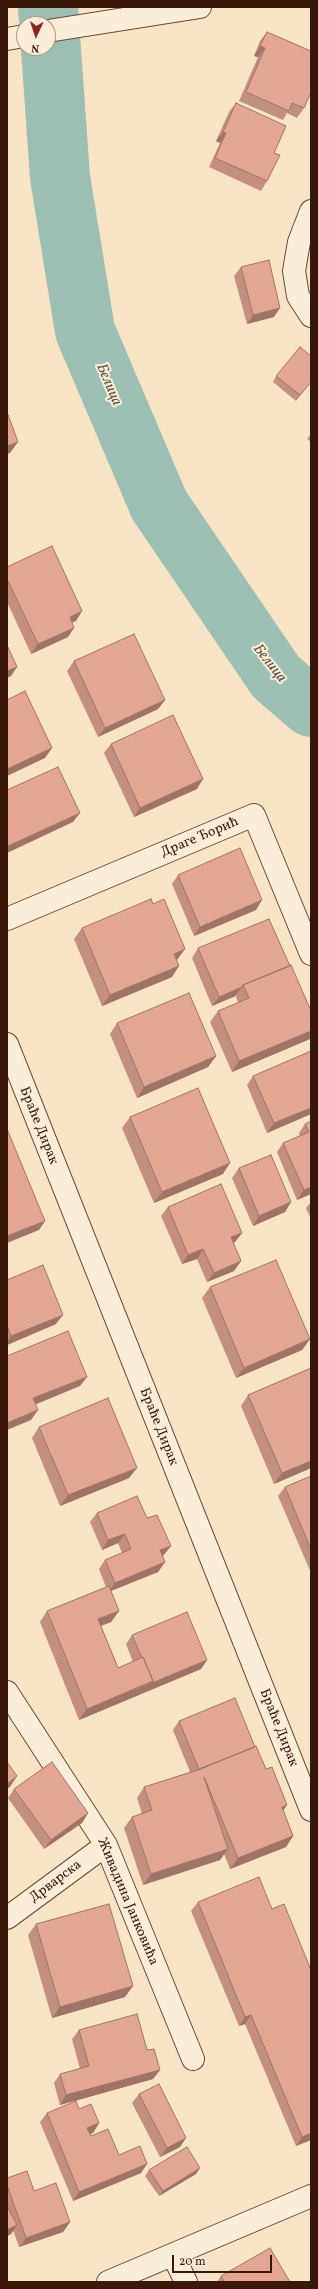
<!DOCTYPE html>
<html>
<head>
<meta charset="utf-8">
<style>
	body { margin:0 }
	#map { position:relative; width:318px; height:2289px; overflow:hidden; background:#f7e3c5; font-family:Vollkorn,serif }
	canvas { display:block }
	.frame { position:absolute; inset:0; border:8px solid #391809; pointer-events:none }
	.north { position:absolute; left:16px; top:16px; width:40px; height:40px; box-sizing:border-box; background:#faedd9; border:1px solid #ad9886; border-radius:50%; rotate:183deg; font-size:11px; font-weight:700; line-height:16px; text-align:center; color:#391809 }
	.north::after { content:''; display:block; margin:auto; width:14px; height:18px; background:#8f2418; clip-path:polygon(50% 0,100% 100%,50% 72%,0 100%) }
	.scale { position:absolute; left:172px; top:2255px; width:100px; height:18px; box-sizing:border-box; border:2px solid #391809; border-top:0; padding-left:5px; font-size:12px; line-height:14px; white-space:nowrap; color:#391809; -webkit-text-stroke:3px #faedd9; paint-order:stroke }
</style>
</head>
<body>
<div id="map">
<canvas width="318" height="2289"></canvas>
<div class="frame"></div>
<div class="north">N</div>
<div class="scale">20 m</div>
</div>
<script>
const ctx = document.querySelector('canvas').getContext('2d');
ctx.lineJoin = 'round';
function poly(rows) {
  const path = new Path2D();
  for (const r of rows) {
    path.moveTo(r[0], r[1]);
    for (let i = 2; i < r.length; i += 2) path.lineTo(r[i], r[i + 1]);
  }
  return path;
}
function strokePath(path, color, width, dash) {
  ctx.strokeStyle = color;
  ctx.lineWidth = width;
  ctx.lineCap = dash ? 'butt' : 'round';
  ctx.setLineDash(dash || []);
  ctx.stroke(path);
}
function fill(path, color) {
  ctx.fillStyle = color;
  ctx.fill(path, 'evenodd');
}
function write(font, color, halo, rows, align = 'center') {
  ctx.font = font + ' Vollkorn,serif';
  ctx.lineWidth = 4;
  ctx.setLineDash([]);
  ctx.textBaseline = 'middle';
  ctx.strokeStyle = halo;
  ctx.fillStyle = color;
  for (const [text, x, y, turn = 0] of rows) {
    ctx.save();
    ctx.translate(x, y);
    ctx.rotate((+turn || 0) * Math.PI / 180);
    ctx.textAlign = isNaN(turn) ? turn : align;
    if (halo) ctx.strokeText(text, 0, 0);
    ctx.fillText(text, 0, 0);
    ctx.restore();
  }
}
const river = poly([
	[48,7,60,177,85,331,159,505,276,677,311,707]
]);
const minor = poly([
	[311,211,299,242,294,271,298,296,311,316],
	[7,919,254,815,311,954],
	[7,1044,311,1810],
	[7,1692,106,1845,193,2059],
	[7,1918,106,1845],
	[173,2255,186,2282],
	[108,2282,311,2196]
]);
const tertiary = poly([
	[48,31,200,7],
	[7,39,24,36]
]);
const wall = poly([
	[267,32,310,82,304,108,297,118,287,113,283,120,239,101,258,57,254,56,260,41],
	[236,103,267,181,261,191,209,167,220,143,216,141,229,112],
	[241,267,274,317,247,324,234,276],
	[311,356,311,382,296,401,273,382,276,376],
	[311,434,311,442,307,439],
	[7,567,76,621,72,622,68,637,31,654,7,602],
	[74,661,165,700,158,709,98,737,67,671],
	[111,744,197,789,134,817,104,753],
	[178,875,256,910,194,936,172,884],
	[82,928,177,960,172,977,102,1006,74,939],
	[198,948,290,966,311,1011,311,1038,310,1039,232,1072,210,1022,218,1011,238,1003,236,996,212,1006,192,958],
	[117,1023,216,1056,208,1067,137,1098,110,1034],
	[311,1051,311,1114,267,1133,247,1085,253,1076],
	[130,1117,223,1174,154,1203,122,1128],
	[311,1121,311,1194,297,1200,277,1152,283,1143,300,1136,299,1133,305,1124],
	[239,1168,291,1202,285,1212,253,1226,232,1178],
	[311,1202,311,1219,306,1208],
	[168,1207,242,1233,235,1242,233,1243,241,1261,234,1271,207,1282,197,1259,182,1264,161,1216],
	[7,1280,56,1324,7,1345],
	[210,1287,310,1339,302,1350,236,1378,202,1298],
	[311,1368,311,1468,274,1484,241,1406,248,1395],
	[39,1427,129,1478,60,1506,32,1438],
	[311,1476,311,1573,278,1496,285,1487],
	[97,1513,147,1518,164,1555,162,1556,165,1562,158,1572,111,1591,119,1611,111,1622,101,1626,118,1668,133,1662,126,1644,132,1635,207,1660,201,1669,79,1720,40,1622,47,1611,106,1587,99,1569,105,1560,122,1553,118,1543,102,1550,90,1522],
	[179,1721,255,1747,266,1769,287,1805,283,1810,293,1836,286,1847,230,1869,224,1854,220,1860,143,1885,124,1828,132,1817,142,1814,137,1798,144,1787,190,1772,173,1730],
	[14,1789,88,1813,82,1823,44,1849,8,1798],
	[198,1902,311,2140,296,2146,245,2024,239,2026,191,1911],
	[36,1924,125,1997,52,2018,28,1935],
	[79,2030,147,2050,160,2070,153,2079,60,2105,54,2083,60,2074,80,2069,72,2039],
	[139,2094,180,2147,160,2157,132,2103],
	[79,2109,99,2123,93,2133,90,2134,91,2136,119,2155,141,2173,73,2201,40,2122,47,2113],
	[149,2170,196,2174,159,2196,145,2176],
	[7,2178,34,2191,70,2222,63,2232,19,2247,13,2230,11,2234,7,2236],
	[221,2276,290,2282,217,2282]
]);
const shadedWall = poly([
	[260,46,265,48,258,57,254,56],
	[223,132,226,133,220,143,216,141],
	[280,308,274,317,247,324,253,315],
	[18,442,10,453,7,454,7,446],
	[82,611,76,621,63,627,70,617],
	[74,628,68,637,31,654,38,644],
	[17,667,11,676,7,678,7,671],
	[165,700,158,709,98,737,105,728],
	[52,748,45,758,7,776,7,769],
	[203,779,197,789,134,817,140,808],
	[80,813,73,822,7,853,7,847,8,846],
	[262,900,256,910,194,936,200,927],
	[185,949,177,960,174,954],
	[179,966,172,977,102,1006,110,995],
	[242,987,235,996,212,1006,219,997],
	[311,1031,311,1038,310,1039,232,1072,239,1061],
	[216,1056,208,1067,137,1098,144,1087],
	[311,1108,311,1114,267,1133,274,1123],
	[230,1163,223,1174,154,1203,162,1192],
	[311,1187,311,1194,297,1200,304,1190],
	[291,1202,285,1212,253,1226,259,1216],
	[45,1221,39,1230,7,1243,7,1236],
	[242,1233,235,1242,224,1247,231,1237],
	[203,1249,197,1259,182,1264,188,1255],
	[241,1261,234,1271,207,1282,214,1273],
	[63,1315,56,1324,7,1345,7,1343,11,1336],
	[310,1339,302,1350,236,1378,244,1368],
	[87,1377,80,1386,27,1408,33,1398],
	[38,1410,31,1420,7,1430,7,1423],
	[311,1461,311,1468,274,1484,282,1473],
	[137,1468,129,1478,60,1506,68,1495],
	[125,1534,118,1543,102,1550,108,1540],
	[171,1546,164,1555,154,1560,160,1550],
	[165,1562,158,1572,108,1592,115,1583],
	[119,1611,111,1622,90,1630,98,1619],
	[207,1660,201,1669,79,1720,87,1709],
	[17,1776,10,1787,7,1789,7,1784],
	[287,1805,279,1816,282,1807],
	[88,1813,82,1823,44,1849,51,1840],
	[293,1836,286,1847,230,1869,238,1858],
	[228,1849,220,1860,143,1885,151,1874],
	[133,1986,125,1997,52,2018,60,2007],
	[251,2015,245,2024,239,2026,245,2017],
	[160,2070,153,2079,60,2105,66,2095],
	[99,2123,93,2133,81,2137,87,2128],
	[311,2133,311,2140,296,2146,302,2137],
	[186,2138,180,2147,160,2157,167,2148],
	[147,2164,141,2173,73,2201,79,2192],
	[200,2168,196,2174,159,2196,163,2191],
	[70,2222,63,2232,19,2247,26,2238],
	[17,2225,11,2234,7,2236,7,2230]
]);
const building = poly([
	[267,32,311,51,311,80,310,82,311,82,311,92,304,108,292,103,289,111,246,92,265,48,260,46,267,32],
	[236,103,286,126,274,153,280,155,267,181,215,158,226,133,223,132,236,103],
	[269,260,280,308,253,315,241,267,269,260],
	[300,347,311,356,311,382,300,395,276,376,300,347],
	[7,412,18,442,7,446,7,412],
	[52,546,82,611,70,617,74,628,38,644,7,579,7,567,52,546],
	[134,634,165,700,105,728,74,661,134,634],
	[7,645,17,667,7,671,7,645],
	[25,691,52,748,7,769,7,700,25,691],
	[173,715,203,779,140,808,111,744,173,715],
	[58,767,80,813,8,846,7,845,7,790,58,767],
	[240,848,262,900,200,927,178,875,240,848],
	[151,899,153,904,164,899,185,949,174,954,179,966,110,995,82,928,151,899],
	[269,919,290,966,243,985,242,987,219,997,198,948,269,919],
	[291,965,311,1011,311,1031,239,1061,218,1011,249,998,243,985,291,965],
	[189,993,216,1056,144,1087,117,1023,189,993],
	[311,1051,311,1108,274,1123,253,1076,311,1051],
	[198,1088,230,1163,162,1192,130,1117,198,1088],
	[311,1121,311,1187,304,1190,283,1143,309,1132,305,1124,311,1121],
	[7,1129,45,1221,7,1236,7,1129],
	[271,1155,291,1202,259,1216,239,1168,271,1155],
	[221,1184,242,1233,231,1237,241,1261,214,1273,203,1249,188,1255,168,1207,221,1184],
	[276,1260,310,1339,244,1368,210,1287,276,1260],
	[43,1265,63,1315,11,1336,7,1326,7,1280,43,1265],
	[68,1331,87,1377,33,1398,38,1410,7,1423,7,1356,68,1331],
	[311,1368,311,1461,282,1473,248,1395,311,1368],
	[108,1398,137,1468,68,1495,39,1427,108,1398],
	[311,1476,311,1546,310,1547,285,1487,311,1476],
	[137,1496,147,1518,157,1515,171,1546,160,1550,165,1562,115,1583,105,1560,131,1549,125,1534,108,1540,97,1513,137,1496],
	[109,1586,119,1611,98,1619,118,1668,143,1657,153,1681,87,1709,47,1611,109,1586],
	[187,1612,207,1660,152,1683,153,1681,143,1657,142,1658,132,1635,187,1612],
	[235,1698,255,1747,199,1769,179,1721,235,1698],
	[256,1746,266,1769,272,1767,287,1805,282,1807,293,1836,238,1858,204,1777,228,1849,151,1874,132,1817,152,1810,144,1787,201,1769,256,1746],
	[7,1762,17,1776,7,1784,7,1762],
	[52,1762,88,1813,51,1840,14,1789,52,1762],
	[259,1877,272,1909,284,1904,311,1970,311,2133,302,2137,251,2015,245,2017,198,1902,259,1877],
	[109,1904,133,1986,60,2007,36,1924,109,1904],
	[137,2014,147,2050,154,2049,160,2070,66,2095,60,2074,89,2066,79,2030,137,2014],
	[159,2084,186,2138,167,2148,139,2094,159,2084],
	[76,2101,79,2109,91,2104,99,2123,87,2128,91,2136,108,2129,119,2155,140,2146,147,2164,79,2192,47,2113,76,2101],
	[187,2147,200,2168,163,2191,149,2170,187,2147],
	[27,2171,34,2191,56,2183,70,2222,26,2238,7,2185,7,2178,27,2171],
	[7,2206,17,2225,7,2230,7,2206],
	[270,2248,290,2282,224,2282,221,2276,270,2248]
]);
const streetNames = [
	["Драге Ђорић",200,838,-23],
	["Браће Дирак",38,1126,68],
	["Браће Дирак",158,1427,68],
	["Браће Дирак",278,1728,68],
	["Дрварска",56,1882,-37],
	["Живадина Јанковића",127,1902,67]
];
const waterNames = [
	["Белица",108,385,67],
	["Белица",269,664,52]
];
strokePath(river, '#9dbeb3', 60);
strokePath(minor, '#684b38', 24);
strokePath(tertiary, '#684b38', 24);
strokePath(minor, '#faedd9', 22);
strokePath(tertiary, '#faedd9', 22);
fill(wall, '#c38f80');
fill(shadedWall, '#9f7468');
fill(building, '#e3a695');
strokePath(building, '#9f7468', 1);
write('14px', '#391809', '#faedd9', streetNames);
write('italic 15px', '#5c5244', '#faedd9', waterNames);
</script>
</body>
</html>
